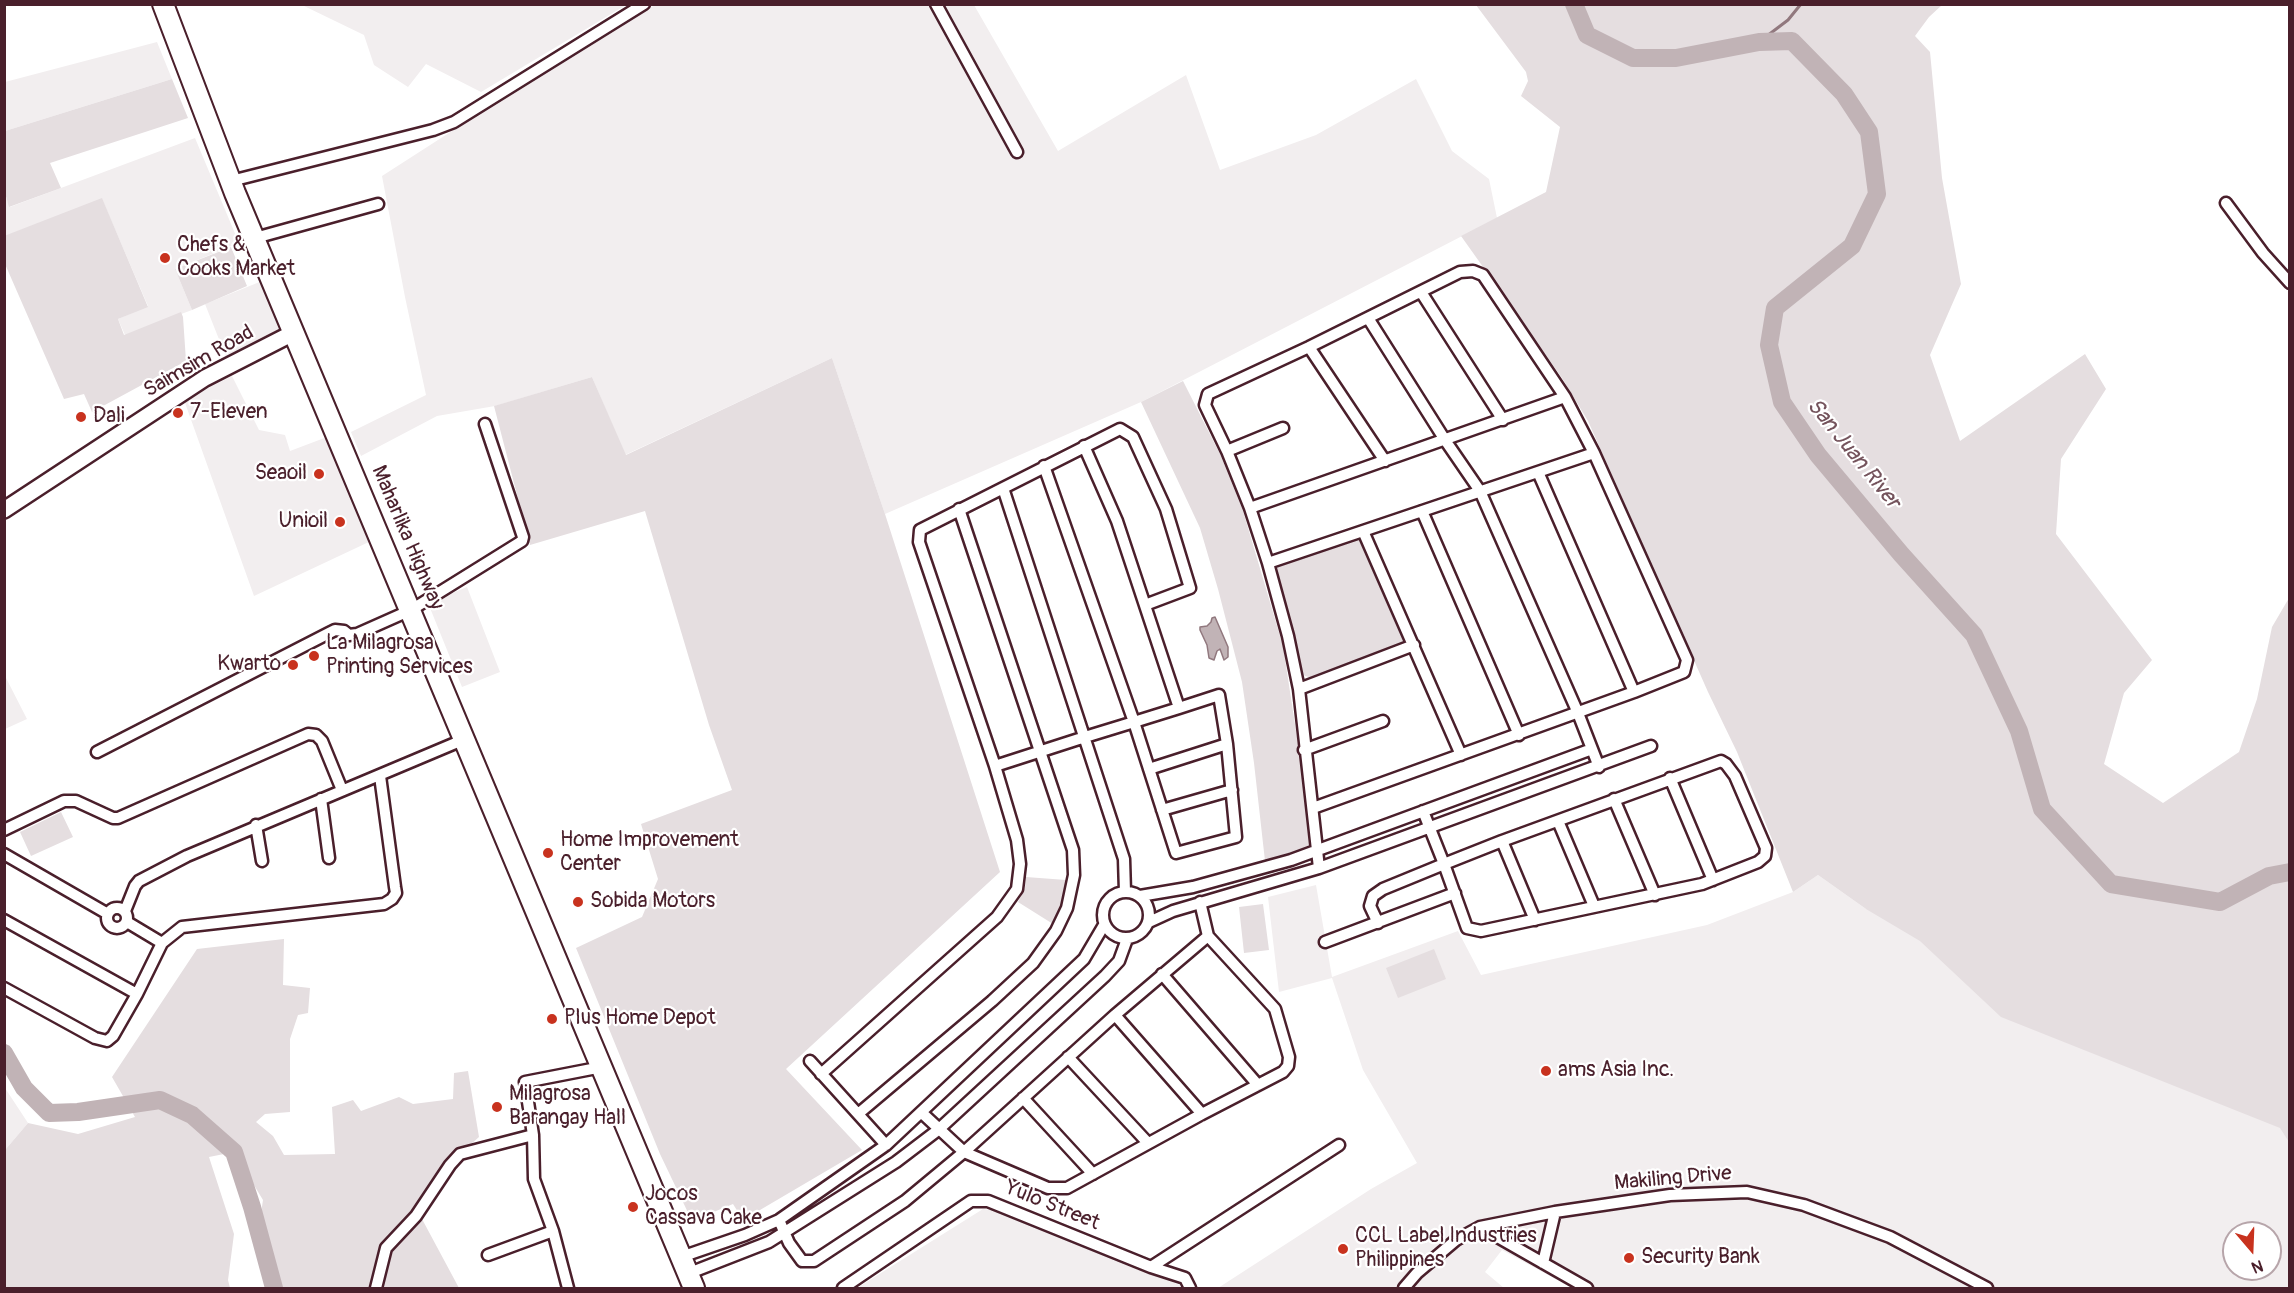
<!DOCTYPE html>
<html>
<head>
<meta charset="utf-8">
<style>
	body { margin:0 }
	#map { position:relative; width:2294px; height:1293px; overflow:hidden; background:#fff; font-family:Pangolin,sans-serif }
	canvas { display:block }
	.frame { position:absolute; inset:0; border:6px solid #4a1f2b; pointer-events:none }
	.north { position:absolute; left:2222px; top:1221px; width:60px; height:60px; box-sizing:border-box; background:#fff; border:2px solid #b7a5aa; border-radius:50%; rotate:161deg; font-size:16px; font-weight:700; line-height:24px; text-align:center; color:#4a1f2b }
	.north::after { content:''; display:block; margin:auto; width:21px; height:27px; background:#c8321e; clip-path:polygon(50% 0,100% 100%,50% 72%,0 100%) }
</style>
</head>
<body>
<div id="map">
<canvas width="2294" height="1293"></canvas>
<div class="frame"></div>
<div class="north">N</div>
</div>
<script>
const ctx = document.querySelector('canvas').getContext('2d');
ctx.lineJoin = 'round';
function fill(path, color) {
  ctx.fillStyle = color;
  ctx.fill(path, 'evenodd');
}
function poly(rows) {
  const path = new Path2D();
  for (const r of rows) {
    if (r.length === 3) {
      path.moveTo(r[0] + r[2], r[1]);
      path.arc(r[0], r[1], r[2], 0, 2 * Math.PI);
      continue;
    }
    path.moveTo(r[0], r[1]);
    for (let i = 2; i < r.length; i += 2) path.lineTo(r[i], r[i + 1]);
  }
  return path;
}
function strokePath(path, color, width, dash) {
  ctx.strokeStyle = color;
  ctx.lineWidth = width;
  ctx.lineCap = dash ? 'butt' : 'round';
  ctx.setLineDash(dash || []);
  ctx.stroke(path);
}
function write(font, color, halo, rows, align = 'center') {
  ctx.font = font + ' Pangolin,sans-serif';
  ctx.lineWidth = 4.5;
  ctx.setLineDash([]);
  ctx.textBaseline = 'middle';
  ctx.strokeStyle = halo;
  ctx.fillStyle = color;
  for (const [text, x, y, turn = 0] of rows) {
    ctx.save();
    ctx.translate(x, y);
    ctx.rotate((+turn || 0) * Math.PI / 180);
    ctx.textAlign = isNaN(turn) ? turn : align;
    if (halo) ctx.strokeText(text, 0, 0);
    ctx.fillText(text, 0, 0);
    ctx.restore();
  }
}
const built = poly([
	[302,5,626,4,626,5,481,92,426,64,408,87,374,65,364,35],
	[655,5,974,5,1058,151,1186,75,1220,170,1316,135,1416,79,1452,151,1489,179,1497,218,1141,402,885,514,832,358,625,455,592,377,495,406,437,416,361,456,351,432,426,395,405,297,382,176,567,57],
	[157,42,172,79,5,131,5,82],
	[195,138,239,243,175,269,192,310,125,335,118,319,148,306,102,199,5,236,4,193,10,207],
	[262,281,283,331,228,362,205,304],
	[232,376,259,430,285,435,290,451,327,437,371,541,254,596,184,400],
	[467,587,500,672,462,687,428,603],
	[5,676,27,719,5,729,4,729],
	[1818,875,1866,909,2289,898,2289,1288,1572,1288,1502,1250,1485,1272,1504,1288,1218,1288,1371,1189,1417,1163,1363,1070,1332,978,1279,992,1268,897,1316,885,1332,977,1458,931,1481,975,1707,925,1793,892],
	[2234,1233,2270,1233,2270,1269,2234,1269],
	[5,1088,28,1123,5,1150],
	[983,1209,1015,1213,1184,1287,1184,1288,857,1288]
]);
const green = poly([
	[1476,5,1942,5,1929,17,1915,36,1930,52,1942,178,1961,284,1930,355,1960,441,2085,354,2106,389,2061,459,2056,534,2152,660,2124,693,2104,764,2163,803,2239,752,2257,699,2272,627,2289,598,2289,1142,2280,1128,2001,1017,1920,941,1866,909,1818,875,1793,892,1737,752,1708,692,1588,421,1562,378,1461,236,1546,192,1560,127,1521,96,1528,81,1526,72],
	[172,79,188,118,50,163,61,188,9,207,5,193,5,131],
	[102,198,148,307,118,319,124,335,181,312,183,317,186,361,92,412,84,394,64,399,5,264,4,236],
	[231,247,247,286,192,310,175,269],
	[832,358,885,514,1000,872,786,1069,862,1150,743,1220,733,1204,692,1221,660,1154,576,948,642,917,658,879,641,824,732,790,709,725,645,511,530,545,494,406,592,377,626,455],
	[1183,381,1220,454,1243,511,1283,646,1300,757,1311,850,1265,861,1254,763,1242,682,1218,589,1200,528,1141,402],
	[1356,538,1362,541,1407,640,1404,643,1313,678,1305,676,1301,672,1277,568,1280,565],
	[61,812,73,837,31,856,20,832],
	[1026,877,1066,880,1060,908,1053,924,1018,902,1025,888],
	[1263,904,1269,950,1244,953,1239,907],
	[284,939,283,985,310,988,308,1013,298,1015,290,1039,290,1112,265,1114,256,1122,273,1136,284,1155,335,1154,332,1107,353,1100,361,1111,399,1097,413,1104,453,1099,454,1073,468,1071,479,1137,431,1180,415,1206,459,1288,276,1288,270,1280,258,1233,263,1200,234,1152,209,1157,234,1234,228,1280,230,1288,5,1288,5,1150,28,1123,78,1134,135,1117,112,1077,197,949],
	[1434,949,1446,979,1398,998,1386,968]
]);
const water = poly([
	[1215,617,1228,647,1228,657,1224,660,1220,649,1217,651,1214,660,1209,658,1207,645,1200,630,1200,627,1207,626,1211,622,1212,618,1215,617]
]);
const stream = poly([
	[1759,42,1788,20,1801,4]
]);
const river = poly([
	[1574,4,1587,35,1633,58,1676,58,1759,42,1792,41,1844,94,1869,132,1877,194,1852,246,1775,308,1769,345,1782,402,1818,455,1901,554,1974,635,2019,731,2042,809,2111,884,2220,902,2269,876,2290,872],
	[4,1053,24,1088,49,1113,78,1112,160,1100,192,1115,234,1152,252,1207,274,1288]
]);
const street = poly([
	[936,4,1017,152],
	[231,181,433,130,454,122,644,4],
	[2226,203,2263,253,2290,283],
	[255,238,378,204],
	[1421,292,1503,420],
	[1368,318,1445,440,1480,491,1578,713,1599,767],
	[1309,347,1385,461],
	[1084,446,1117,521,1179,708],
	[1227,451,1283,428],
	[1538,472,1634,692],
	[1003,488,1124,859,1125,892],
	[1250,508,1565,397],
	[1422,511,1519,735],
	[1363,531,1461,755],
	[1268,563,1594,453],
	[1299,689,1414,645],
	[1304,750,1383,721],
	[97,752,329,633,335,630,344,631,349,635,357,634,411,610,522,541,523,537,485,424],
	[995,766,1085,737,1134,722,1179,708,1219,695,1227,744,1236,837,1176,853,1134,722,1044,466],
	[1149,769,1227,744],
	[1670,778,1713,880],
	[321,799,329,858],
	[1614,799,1655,895],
	[1313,808,1634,692,1684,672,1687,660,1594,453,1565,397,1483,275,1473,271,1460,272,1309,347,1208,394,1205,405,1227,451,1250,508,1268,563,1288,636,1299,689,1319,868],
	[1162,810,1232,790],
	[1558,821,1594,906],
	[256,825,262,861],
	[4,830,64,801,76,801,113,818,118,818,308,734,316,735,322,741,342,790],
	[1502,841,1535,920],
	[4,854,108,914],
	[1126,915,23],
	[1140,896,1193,887,1291,860,1592,749],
	[117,918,10],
	[125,911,135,886,139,881,187,856,465,739],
	[4,920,137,994],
	[127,922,162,943],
	[1149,922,1173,911,1319,868,1651,746],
	[1378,923,1370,906,1373,896,1383,889,1444,864,1502,841,1721,761,1726,764,1735,776,1766,848,1765,856,1758,862,1702,884,1481,931,1467,928,1444,864,1423,811],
	[1325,942,1455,893],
	[1162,974,1258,1085],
	[4,988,95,1038,107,1041,113,1036,137,994,162,943,182,927,384,904,392,899,396,893,395,887,380,776],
	[1115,1015,1202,1114],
	[1068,1057,1148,1143],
	[810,1061,886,1145],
	[821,1074,997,917,1017,889,1020,864,1017,840,995,766,919,542,920,530,1120,429,1133,437,1166,509,1190,588,1145,605],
	[1023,1098,1093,1174],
	[922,1113,964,1152,1048,1188,1067,1188,1202,1114,1283,1072,1288,1066,1289,1057,1275,1009,1208,936,1200,902],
	[858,1114,992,1001,1033,963,1056,931,1067,908,1074,875,1073,850,959,509],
	[779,1220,789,1243,802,1261,814,1261,905,1201,964,1152,1115,1015,1208,936],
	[1480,1227,1587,1288],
	[488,1255,553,1231],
	[681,1257,745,1235,779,1220,886,1145,1084,959,1104,925],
	[1543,1263,1555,1212],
	[1151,1267,1339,1145],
	[687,1274,769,1242,896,1162,938,1130,1105,976,1119,961,1127,939],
	[376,1288,386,1248,416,1216,450,1165,460,1154,533,1135],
	[568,1288,553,1231,534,1179,533,1135,525,1082,602,1067],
	[843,1288,971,1201,988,1201,1151,1267,1185,1278,1190,1288],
	[1404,1288,1417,1273,1456,1240,1480,1227,1555,1212,1670,1195,1747,1192,1804,1205,1890,1237,1987,1288]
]);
const secondary = poly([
	[4,510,205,378,295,332]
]);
const highway = poly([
	[163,4,235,193,694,1288]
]);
const markers = [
	[165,258,6,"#c8321e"],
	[178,413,6,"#c8321e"],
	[81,417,6,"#c8321e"],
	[319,474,6,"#c8321e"],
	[340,522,6,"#c8321e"],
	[314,656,6,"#c8321e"],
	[293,665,6,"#c8321e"],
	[548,853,6,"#c8321e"],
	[578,902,6,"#c8321e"],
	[552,1019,6,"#c8321e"],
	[1546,1071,6,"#c8321e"],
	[497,1107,6,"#c8321e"],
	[633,1207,6,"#c8321e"],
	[1343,1249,6,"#c8321e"],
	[1629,1258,6,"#c8321e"]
];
const poiNames = [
	["Chefs &",177,246],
	["Cooks Market",177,270],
	["7-Eleven",190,413],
	["Dali",93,417],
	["Seaoil",307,474,"right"],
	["Unioil",328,522,"right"],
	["La Milagrosa",326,644],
	["Printing Services",326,668],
	["Kwarto",281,665,"right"],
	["Home Improvement",560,841],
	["Center",560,865],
	["Sobida Motors",590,902],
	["Plus Home Depot",564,1019],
	["ams Asia Inc.",1558,1071],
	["Milagrosa",509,1095],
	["Barangay Hall",509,1119],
	["Jocos",645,1195],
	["Cassava Cake",645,1219],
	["CCL Label Industries",1355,1237],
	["Philippines",1355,1261],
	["Security Bank",1641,1258]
];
const streetNames = [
	["Saimsim Road",199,362,-30],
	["Maharlika Highway",407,538,67],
	["Makiling Drive",1673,1179,-5],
	["Yulo Street",1052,1206,22]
];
const waterNames = [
	["San Juan River",1853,454,51]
];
fill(built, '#f2eeef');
fill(green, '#e5dee0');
fill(water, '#c1b3b6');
strokePath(water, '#91787e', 1.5);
strokePath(stream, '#91787e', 3);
strokePath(river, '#c1b3b6', 18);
strokePath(street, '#4a1f2b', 15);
strokePath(secondary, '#4a1f2b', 20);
strokePath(highway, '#4a1f2b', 24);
strokePath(street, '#fff', 10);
strokePath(secondary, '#fff', 15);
strokePath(highway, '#fff', 20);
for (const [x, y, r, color] of markers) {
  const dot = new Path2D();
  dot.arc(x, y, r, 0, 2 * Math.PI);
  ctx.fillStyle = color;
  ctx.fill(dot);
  strokePath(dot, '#fff', 2);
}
write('21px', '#4a1f2b', '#fff', poiNames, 'left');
write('21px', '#4a1f2b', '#fff', streetNames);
write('italic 22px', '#74535c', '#fff', waterNames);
</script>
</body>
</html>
